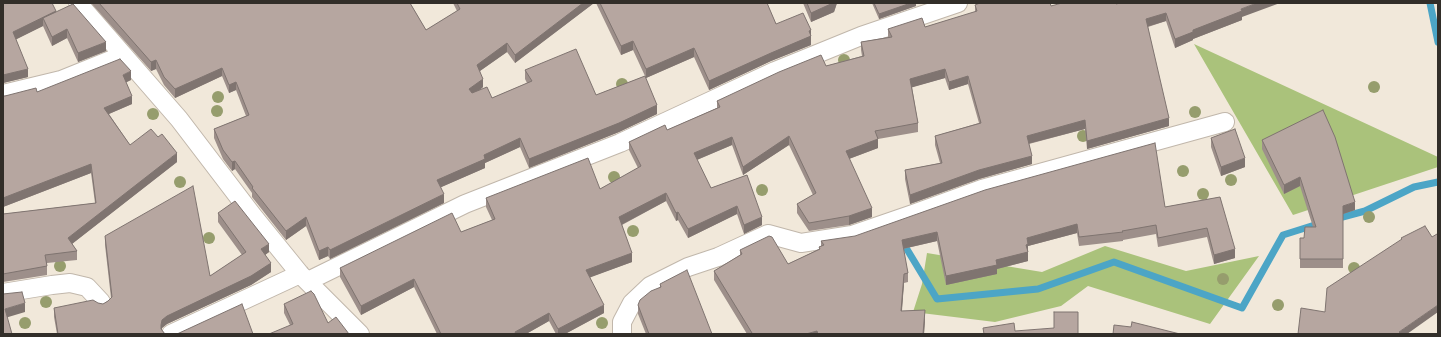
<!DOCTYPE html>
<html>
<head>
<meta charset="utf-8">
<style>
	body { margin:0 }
	#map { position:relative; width:1441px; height:337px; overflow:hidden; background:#f1e8da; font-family:"Asap Condensed",sans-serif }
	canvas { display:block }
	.frame { position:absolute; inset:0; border:4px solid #322e29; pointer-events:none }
</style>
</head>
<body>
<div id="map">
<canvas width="1441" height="337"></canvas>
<div class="frame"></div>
</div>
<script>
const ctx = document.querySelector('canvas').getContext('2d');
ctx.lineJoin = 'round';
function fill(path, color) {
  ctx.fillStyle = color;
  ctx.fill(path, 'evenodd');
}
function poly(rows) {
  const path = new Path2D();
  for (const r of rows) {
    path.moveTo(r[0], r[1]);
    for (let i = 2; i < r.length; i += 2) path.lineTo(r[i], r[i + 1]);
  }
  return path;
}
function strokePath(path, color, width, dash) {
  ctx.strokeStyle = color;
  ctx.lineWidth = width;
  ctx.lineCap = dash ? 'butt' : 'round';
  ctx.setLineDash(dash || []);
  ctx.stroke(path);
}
const forest = poly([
	[1194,44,1438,157,1438,167,1293,215],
	[1105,246,1186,271,1259,256,1210,324,1088,286,1061,306,995,322,913,312,922,284,927,253,1042,272]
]);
const stream = poly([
	[1430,3,1438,42],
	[1335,219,1365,211,1414,187,1438,182],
	[905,246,937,299,1038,289,1114,262,1242,308,1283,235,1321,223]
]);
const minor = poly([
	[78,3,179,119,253,216,300,274,360,334],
	[3,94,61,80,123,55],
	[308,281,465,204,620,143,775,71,861,36,958,3],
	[3,293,52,285,70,283,87,287,101,302],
	[171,334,300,274],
	[622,334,622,322,632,303,650,286,688,267,718,257,768,234,801,243,852,235,913,214,982,189,1225,122]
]);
const trees = [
	[844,60],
	[622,84],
	[1374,87],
	[218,97],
	[217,111],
	[1195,112],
	[153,114],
	[1083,136],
	[1183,171],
	[614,177],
	[1231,180],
	[180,182],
	[762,190],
	[1203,194],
	[1369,217],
	[633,231],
	[209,238],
	[60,266],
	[1354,268],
	[1223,279],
	[46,302],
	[1278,305],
	[25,323],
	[602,323]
];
const wall = poly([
	[3,3,56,12,106,51,78,62,67,38,52,46,43,26,16,39,28,77,3,83],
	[91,3,410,3,426,30,457,11,453,3,594,3,515,63,507,52,480,71,483,87,480,90,492,98,527,83,525,79,525,70,596,95,645,76,633,50,621,55,596,3,767,3,776,24,811,30,811,45,771,61,709,90,694,57,646,78,657,114,619,132,529,168,520,147,485,163,485,168,441,187,444,203,330,259,328,256,319,260,306,226,286,240,252,197,252,193,235,169,232,171,223,159,214,138,214,129,246,116,236,90,229,93,222,76,175,98,164,85,156,69,151,71],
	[803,3,837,3,834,12,811,22],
	[872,3,916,3,916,6,879,19],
	[1116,4,1242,17,1242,20,1193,39,1193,40,1175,48,1166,21,1148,27,1169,126,1087,149,1085,129,1029,144,1032,164,979,179,910,204,905,179,905,170,940,163,935,145,935,136,979,123,968,84,949,90,945,78,912,87,918,123,918,132,878,139,878,148,849,159,872,217,849,225,809,231,797,213,797,204,813,195,789,145,743,175,732,145,697,160,711,188,747,175,762,225,744,234,737,214,688,238,678,220,676,221,666,201,622,225,632,262,590,277,604,313,565,334,556,334,549,321,526,334,437,334,414,287,361,315,340,277,340,268,461,232,492,220,486,207,486,198,600,189,638,168,629,150,629,142,667,130,717,108,717,101,826,66,862,56,861,50,861,42,888,37,888,29,925,27,975,12,975,5,1051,6],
	[131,80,126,82,132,104,109,114,130,145,177,162,72,244,77,251,77,260,47,263,47,275,3,282,3,214,95,203,91,173,3,207,3,96],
	[1211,138,1245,167,1221,176,1211,147],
	[1262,140,1355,210,1343,214,1343,268,1300,268,1300,238,1304,238,1313,227,1300,186,1284,194,1262,149],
	[1220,197,1235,258,1214,264,1207,237,1158,247,1156,234,1123,240,1123,241,1079,246,1077,233,1028,246,1028,261,997,269,997,274,946,285,937,241,903,249,908,273,908,282,904,283,902,311,925,319,924,334,747,334,714,280,714,271,740,255,740,250,788,264,819,249,819,247,821,246,821,241,1165,207],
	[218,213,269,252,265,255,271,272,251,285,167,324,162,328,162,330,165,334,57,334,54,317,54,308,98,303,103,304,108,301,111,298,105,245,105,236,210,276,242,255,218,222],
	[660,284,712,334,646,334,638,314,638,305,660,287],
	[284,304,328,323,290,325,284,313]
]);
const shadedWall = poly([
	[583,3,594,3,515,63,515,55],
	[833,3,837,3,834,12,811,22,811,13],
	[911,3,916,3,916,6,879,19,879,14],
	[1257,3,1280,3,1242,17,1242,20,1193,39,1193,40,1175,48,1175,39,1193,30,1241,9],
	[56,11,56,19,43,18,43,26,13,41,13,32],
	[1166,13,1166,21,1146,27,1146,19],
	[67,29,67,38,52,46,52,37],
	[811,30,811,45,771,61,709,90,709,81],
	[633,41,633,50,621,55,621,46],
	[106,42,106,51,78,62,78,53],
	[507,43,507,52,477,73,477,65],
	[694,48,694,57,646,78,646,69],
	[156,60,156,69,151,71,151,62],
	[222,68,222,76,175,98,175,89],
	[28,69,28,77,3,83,3,75],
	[945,69,945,78,910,88,910,79],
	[131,71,131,80,123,84,123,75],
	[968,76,968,84,949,90,949,82],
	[483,79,483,87,469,98,469,89],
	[236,82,236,90,229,93,229,85],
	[132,96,132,104,104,116,104,108],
	[657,105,657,114,619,132,529,168,529,159],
	[1169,118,1169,126,1087,149,1087,141],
	[1085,120,1085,129,1027,144,1027,136],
	[789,136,789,145,743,175,743,167],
	[732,137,732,145,694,161,694,153],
	[520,138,520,147,485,163,485,168,437,189,437,180,484,155],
	[878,139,878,148,846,160,846,151],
	[177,153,177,162,68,247,68,238],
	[1032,156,1032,164,979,179,910,204,910,195,979,170],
	[1245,158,1245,167,1221,176,1221,167],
	[235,161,235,169,232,171,232,162],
	[91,164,91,173,3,207,3,198],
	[1300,177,1300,186,1284,194,1284,185],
	[666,193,666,201,619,226,619,217],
	[444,194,444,203,330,259,330,250],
	[1355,202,1355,210,1343,214,1343,268,1343,206],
	[737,206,737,214,688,238,688,229],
	[872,208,872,217,849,225,849,216],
	[678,212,678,220,676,221,676,213],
	[306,217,306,226,286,240,286,231],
	[762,217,762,225,744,234,744,225],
	[1077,224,1077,233,1028,246,1028,261,997,269,997,274,946,285,946,276,996,260,1027,238],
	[937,232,937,241,902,249,902,240],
	[269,244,269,252,261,258,261,249],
	[328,247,328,256,319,260,319,251],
	[1235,249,1235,258,1214,264,1214,255],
	[632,253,632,262,586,279,586,270],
	[271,263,271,272,251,285,167,324,162,328,161,333,161,325,162,320,167,316],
	[904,274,904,283,901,320,901,311],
	[414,279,414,287,361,315,361,306],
	[25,303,25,312,5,318,5,309],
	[604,305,604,313,565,334,558,334,558,329],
	[1438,305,1438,312,1407,334,1399,334,1399,332],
	[925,310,925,319,924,334,923,334],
	[549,313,549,321,526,334,515,334,515,332],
	[817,331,817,334,806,334]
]);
const building = poly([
	[3,3,52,3,56,11,13,32,28,69,3,75,3,3],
	[99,3,410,3,426,30,460,9,457,3,583,3,515,55,507,43,477,65,483,79,469,89,472,93,487,87,492,98,532,81,525,70,576,49,596,95,645,76,657,105,619,123,529,159,520,138,484,155,485,159,437,180,444,194,330,250,328,247,319,251,306,217,286,231,252,188,253,187,235,161,232,162,223,150,214,129,249,115,236,82,229,85,222,68,175,89,164,77,156,60,151,62,99,3],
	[600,3,767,3,776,24,803,13,811,30,809,31,811,36,771,53,709,81,694,48,646,69,633,41,621,46,600,3],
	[807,3,833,3,811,13,807,3],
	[874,3,911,3,879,14,874,3],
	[980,3,1050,3,1051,6,1062,3,1116,3,1116,4,1120,3,1257,3,1241,9,1242,11,1193,30,1193,32,1175,39,1166,13,1146,19,1169,118,1087,141,1085,120,1027,136,1032,156,979,170,910,195,905,170,942,163,935,136,981,123,968,76,949,82,945,69,910,79,918,123,875,131,878,139,846,151,872,208,849,216,809,223,797,204,816,193,789,136,743,167,732,137,694,153,711,188,747,175,762,217,744,225,737,206,688,229,678,212,676,213,666,193,619,217,632,253,586,270,604,305,558,329,549,313,515,332,516,334,441,334,414,279,361,306,340,268,452,213,461,232,495,219,486,198,588,158,600,189,641,166,629,142,665,125,667,130,720,107,717,101,779,72,821,55,826,66,864,56,861,42,892,37,888,29,922,18,925,27,977,11,975,5,980,3],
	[73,4,106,42,78,53,67,29,52,37,43,18,73,4],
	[120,59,131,71,123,75,132,96,104,108,130,145,151,129,158,137,162,134,177,153,68,238,77,251,45,255,47,266,3,274,3,214,96,203,91,164,3,198,3,96,5,96,36,88,37,92,120,59],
	[1323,110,1335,137,1355,202,1343,206,1343,259,1300,259,1300,238,1304,238,1305,227,1316,227,1300,177,1284,185,1262,140,1323,110],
	[1235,129,1245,158,1221,167,1211,138,1235,129],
	[1155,143,1165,207,1220,197,1235,249,1214,255,1207,228,1158,238,1156,225,1122,231,1123,232,1079,237,1077,224,1027,238,1028,244,1026,245,1028,252,996,260,997,265,946,276,937,232,902,240,908,273,904,274,901,311,925,310,923,334,818,334,817,331,806,334,749,334,752,333,714,271,742,254,740,250,769,236,772,237,788,264,820,249,819,247,824,245,821,241,855,236,985,190,1155,143],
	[193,186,210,276,246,252,218,213,235,201,269,244,261,249,271,263,251,276,167,316,162,320,161,325,161,329,165,334,58,334,54,308,93,300,98,303,103,304,108,301,112,297,105,236,193,186],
	[1425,226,1432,237,1437,234,1438,236,1438,305,1399,332,1401,334,1298,334,1301,308,1325,312,1327,288,1402,239,1401,238,1425,226],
	[687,270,712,334,649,334,638,305,640,300,651,291,661,287,660,284,687,270],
	[311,291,314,294,328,323,336,317,349,334,269,334,293,324,284,304,311,291],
	[22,292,25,303,5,309,12,334,3,334,3,294,22,292],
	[242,304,253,334,177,334,242,304],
	[1054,312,1078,312,1078,334,984,334,983,328,1014,323,1015,331,1054,328,1054,312],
	[1132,322,1180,334,1113,334,1114,325,1131,327,1132,322]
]);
fill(forest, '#aac27b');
strokePath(stream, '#4ca5c6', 7);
strokePath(minor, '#c1b7ab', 20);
strokePath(minor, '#fff', 18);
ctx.fillStyle = '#969d6d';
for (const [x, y] of trees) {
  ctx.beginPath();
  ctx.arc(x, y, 6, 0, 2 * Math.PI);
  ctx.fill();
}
fill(wall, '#9d8f8a');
fill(shadedWall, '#7f7470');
fill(building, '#b6a6a0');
strokePath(building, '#7f7470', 1);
</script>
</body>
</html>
